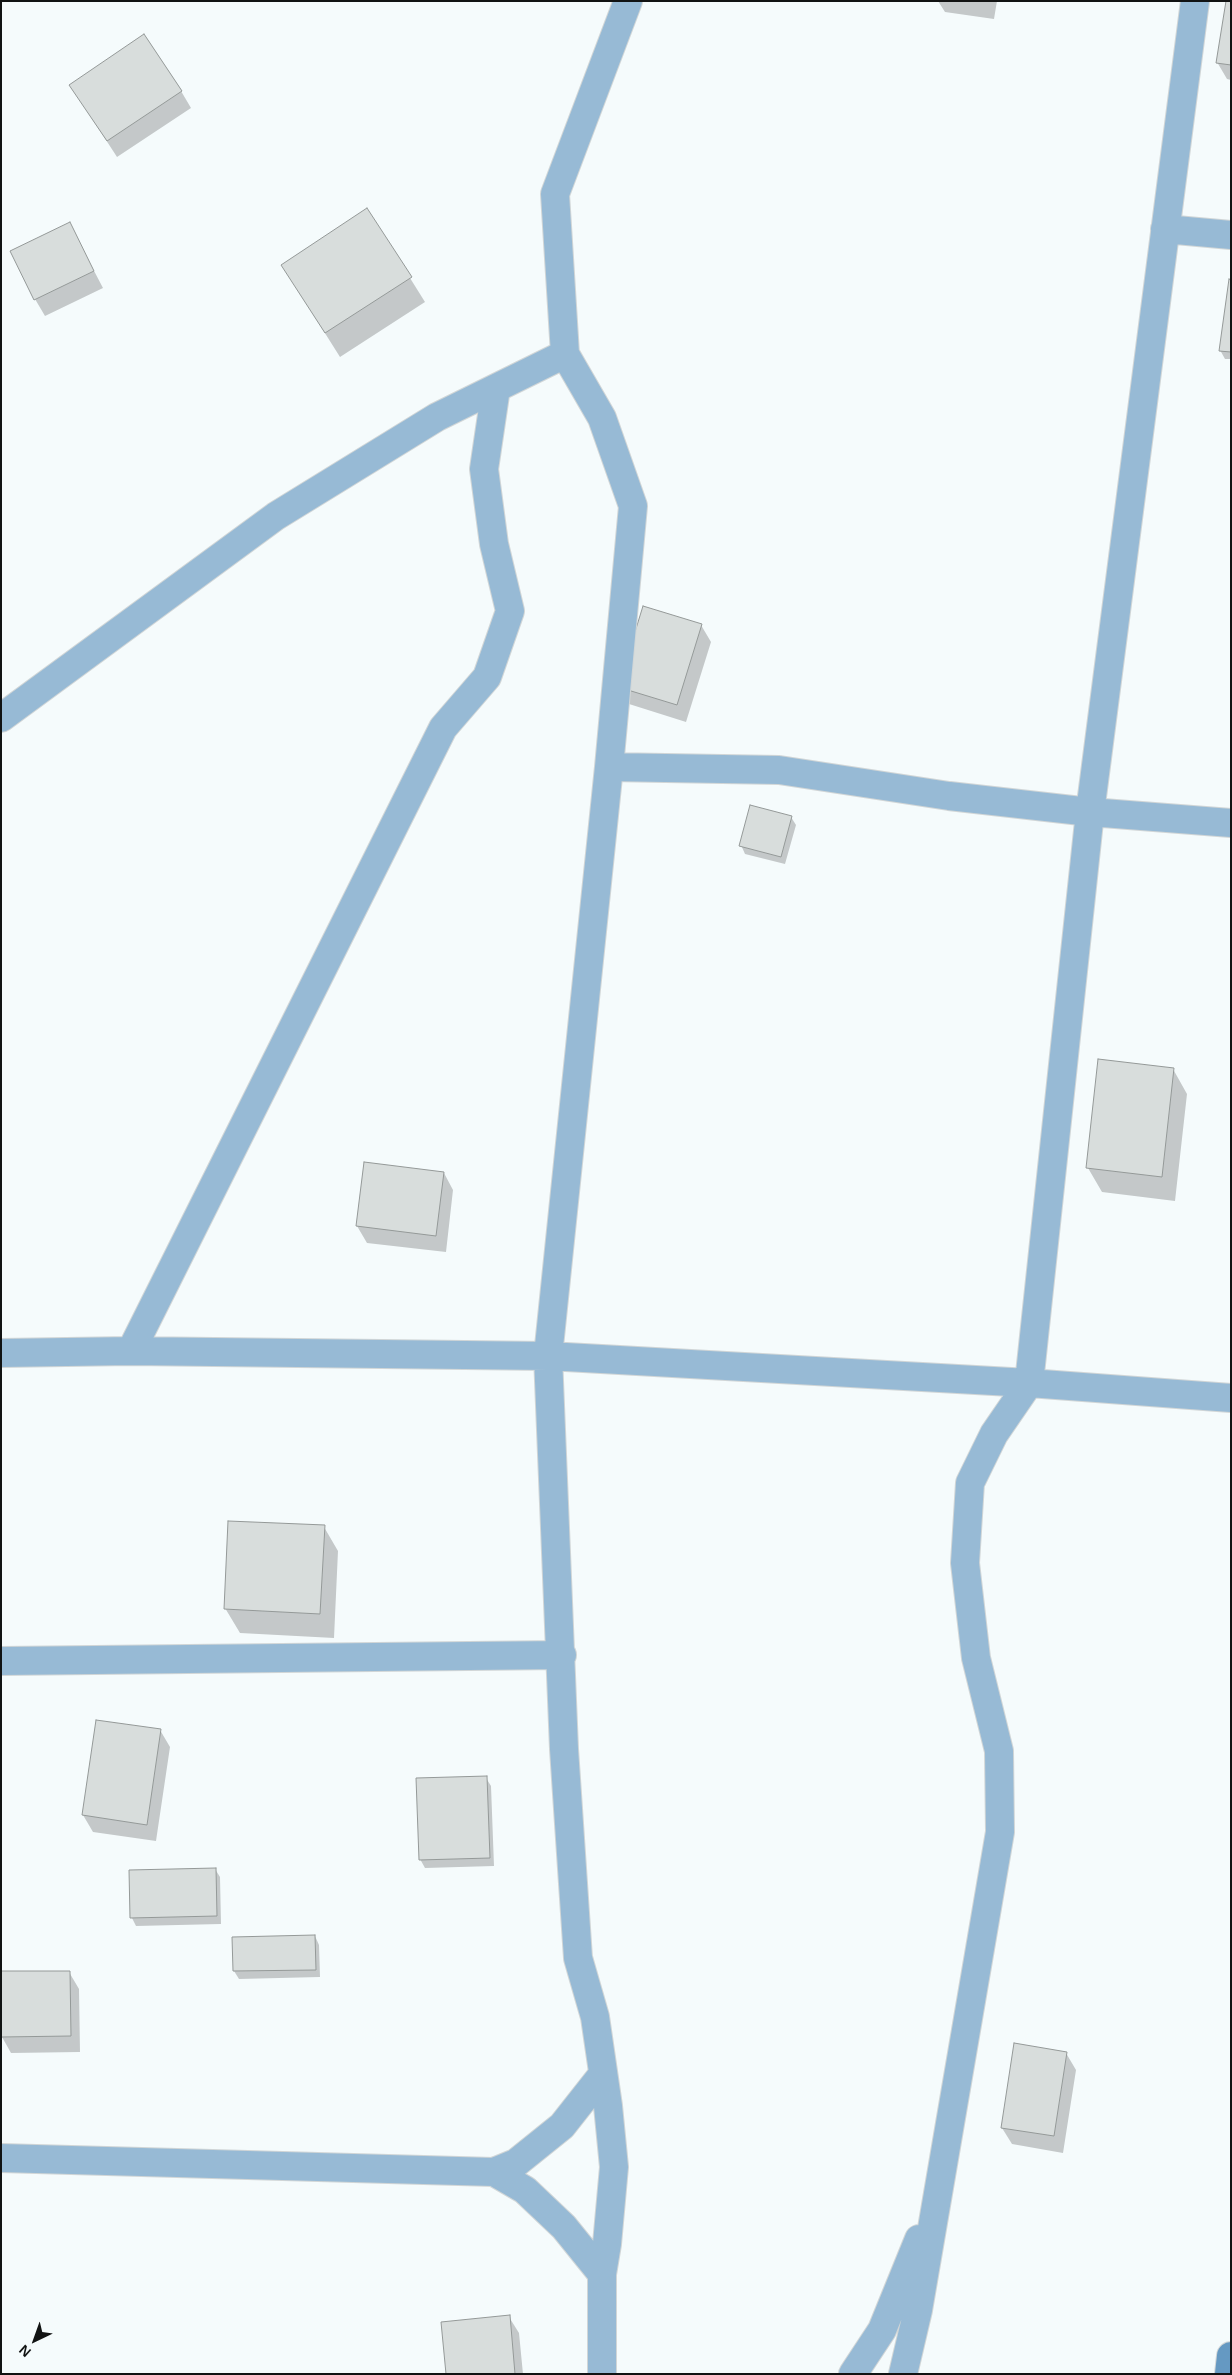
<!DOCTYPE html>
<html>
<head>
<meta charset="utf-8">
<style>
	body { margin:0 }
	#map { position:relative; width:1232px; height:2375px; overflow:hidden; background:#f5fbfc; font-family:Arial,sans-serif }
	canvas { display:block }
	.frame { position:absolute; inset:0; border:2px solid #111313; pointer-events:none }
	.north { position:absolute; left:10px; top:2315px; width:50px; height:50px; -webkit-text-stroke:4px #f5fbfc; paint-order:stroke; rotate:222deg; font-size:14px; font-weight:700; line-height:20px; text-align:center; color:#111313 }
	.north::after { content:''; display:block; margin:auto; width:18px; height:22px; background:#111313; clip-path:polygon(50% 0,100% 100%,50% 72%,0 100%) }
</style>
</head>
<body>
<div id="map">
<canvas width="1232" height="2375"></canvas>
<div class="frame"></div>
<div class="north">N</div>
</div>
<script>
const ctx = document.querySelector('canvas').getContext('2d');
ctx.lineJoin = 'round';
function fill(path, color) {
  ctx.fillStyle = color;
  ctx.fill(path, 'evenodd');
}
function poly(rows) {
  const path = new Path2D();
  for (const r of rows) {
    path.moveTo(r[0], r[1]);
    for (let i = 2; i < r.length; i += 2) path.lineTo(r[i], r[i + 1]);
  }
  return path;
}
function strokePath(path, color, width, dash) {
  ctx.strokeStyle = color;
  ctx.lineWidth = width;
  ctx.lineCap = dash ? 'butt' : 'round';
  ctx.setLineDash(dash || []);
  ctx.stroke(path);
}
const shadow = poly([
	[938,1,997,1,994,19,945,12],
	[1231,1,1231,80,1227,79,1217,62],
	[71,86,181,91,191,108,117,157],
	[69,223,103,288,45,316,35,299],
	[282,265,410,278,425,302,340,357],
	[1231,281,1231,359,1225,359,1220,350],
	[701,625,711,642,686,722,629,704,619,687],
	[791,817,796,825,785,864,745,854,741,845],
	[1173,1069,1187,1094,1175,1201,1102,1192,1088,1168],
	[444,1173,453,1190,446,1252,367,1243,357,1226],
	[324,1527,338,1551,334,1638,240,1633,225,1608],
	[160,1730,170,1747,156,1841,93,1832,83,1815],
	[486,1778,491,1786,494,1866,425,1868,420,1859],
	[215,1869,220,1877,221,1924,136,1926,132,1918],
	[315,1936,319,1945,320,1977,239,1979,234,1971],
	[69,1972,79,1989,80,2052,11,2053,2,2037],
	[1066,2053,1076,2070,1063,2153,1012,2144,1002,2128],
	[509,2317,519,2333,523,2374,448,2374]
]);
const building = poly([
	[1226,1,1231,1,1231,65,1216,63,1226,1],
	[144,34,182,91,107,141,69,85,144,34],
	[367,208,412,277,325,333,281,265,367,208],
	[70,222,94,271,34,300,10,251,70,222],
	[1229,279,1231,280,1231,352,1219,351,1229,279],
	[643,606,702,624,677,705,618,687,643,606],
	[750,805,792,816,781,857,739,846,750,805],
	[1098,1059,1174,1068,1162,1177,1086,1168,1098,1059],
	[364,1162,444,1172,436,1236,356,1226,364,1162],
	[228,1521,325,1525,320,1614,224,1609,228,1521],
	[96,1720,161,1729,147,1825,82,1815,96,1720],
	[487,1776,490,1858,419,1860,416,1778,487,1776],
	[216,1868,217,1916,130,1918,129,1870,216,1868],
	[315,1935,316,1970,233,1971,232,1937,315,1935],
	[1,1971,70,1971,71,2036,1,2037,1,1971],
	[1014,2043,1067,2052,1054,2136,1001,2128,1014,2043],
	[510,2315,515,2374,446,2374,441,2322,510,2315]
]);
const street = poly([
	[1165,229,1231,235],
	[1,718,276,516,437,417,565,354],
	[609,767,779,770,949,796,1090,812,1231,823],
	[131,1351,443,728,487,677,510,611,494,544,484,469,496,388],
	[1,1353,131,1351,548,1356,1029,1383,1231,1398],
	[1,1661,562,1655],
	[1,2158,494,2172,516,2163,562,2126,603,2074],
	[494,2172,525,2190,564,2227,602,2274],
	[602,2374,602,2274,607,2244,614,2167,608,2106,595,2017,578,1958,564,1749,548,1356,609,767,633,506,602,418,565,354,555,194,628,1],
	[853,2374,882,2330,919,2239],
	[903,2374,918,2310,1000,1832,999,1751,976,1658,965,1563,970,1483,994,1434,1029,1383,1090,812,1195,1]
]);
const secondary = poly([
	[1229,2374,1231,2356]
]);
fill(shadow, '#0003');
fill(building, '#d8dddc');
strokePath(building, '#949998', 1);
strokePath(street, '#d1d6d7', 30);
strokePath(secondary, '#d1d6d7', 30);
strokePath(street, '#97bad5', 28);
strokePath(secondary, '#6599c2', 28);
</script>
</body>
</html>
